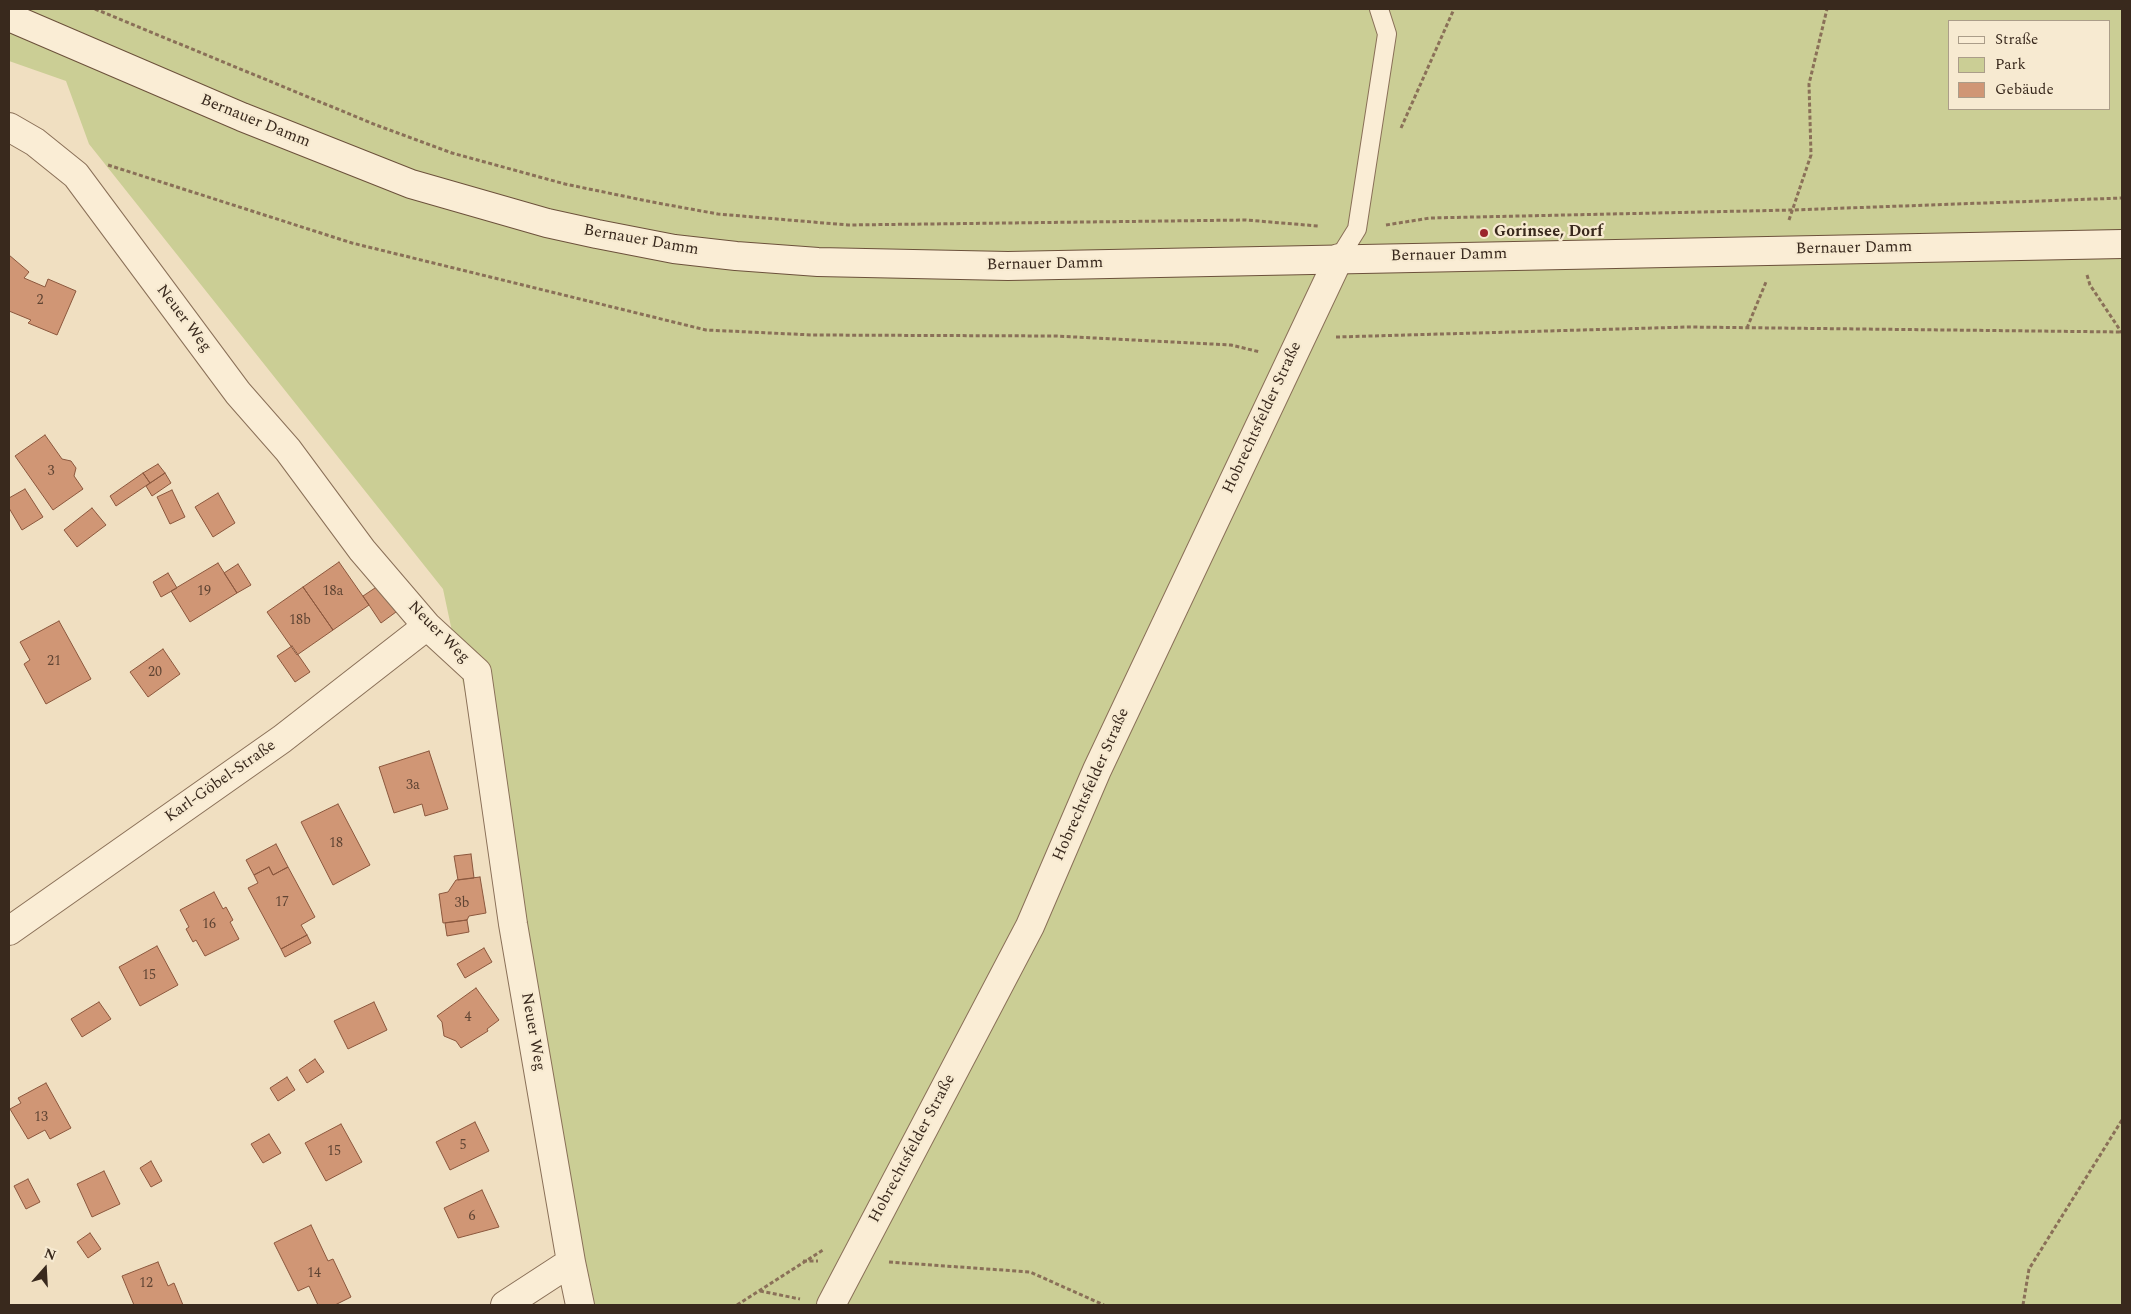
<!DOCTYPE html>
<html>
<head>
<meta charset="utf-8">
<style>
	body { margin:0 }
	#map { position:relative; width:2131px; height:1314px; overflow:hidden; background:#f0dfc1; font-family:Spectral,serif }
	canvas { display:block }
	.frame { position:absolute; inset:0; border:10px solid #39291d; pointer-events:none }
	.legend { position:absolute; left:1948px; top:20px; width:162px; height:90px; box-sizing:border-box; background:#f7ead1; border:1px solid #ab9d89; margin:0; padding:6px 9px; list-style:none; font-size:15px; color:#39291d }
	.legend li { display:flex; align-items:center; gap:10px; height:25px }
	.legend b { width:25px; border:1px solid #ab9d89 }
	.north { position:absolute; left:20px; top:1244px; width:50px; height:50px; -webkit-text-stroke:4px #f7ead1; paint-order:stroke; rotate:19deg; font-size:14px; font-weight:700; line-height:20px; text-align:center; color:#39291d }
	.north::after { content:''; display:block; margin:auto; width:18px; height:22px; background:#39291d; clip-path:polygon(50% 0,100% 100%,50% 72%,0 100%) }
</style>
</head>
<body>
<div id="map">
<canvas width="2131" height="1314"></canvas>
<div class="frame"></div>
<ul class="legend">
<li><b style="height:6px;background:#faedd5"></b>Straße</li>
<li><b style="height:14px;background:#cbce95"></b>Park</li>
<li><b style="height:14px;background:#d09675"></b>Gebäude</li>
</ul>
<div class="north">N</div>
</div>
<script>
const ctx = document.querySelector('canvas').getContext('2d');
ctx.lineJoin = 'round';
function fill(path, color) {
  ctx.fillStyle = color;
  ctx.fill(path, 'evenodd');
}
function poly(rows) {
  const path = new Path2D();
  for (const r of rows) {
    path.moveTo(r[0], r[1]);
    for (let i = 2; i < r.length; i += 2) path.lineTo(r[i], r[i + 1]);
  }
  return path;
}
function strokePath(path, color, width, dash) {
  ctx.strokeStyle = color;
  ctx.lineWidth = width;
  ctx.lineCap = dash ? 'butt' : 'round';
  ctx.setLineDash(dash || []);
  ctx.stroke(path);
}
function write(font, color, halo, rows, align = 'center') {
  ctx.font = font + ' Spectral,serif';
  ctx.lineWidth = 4.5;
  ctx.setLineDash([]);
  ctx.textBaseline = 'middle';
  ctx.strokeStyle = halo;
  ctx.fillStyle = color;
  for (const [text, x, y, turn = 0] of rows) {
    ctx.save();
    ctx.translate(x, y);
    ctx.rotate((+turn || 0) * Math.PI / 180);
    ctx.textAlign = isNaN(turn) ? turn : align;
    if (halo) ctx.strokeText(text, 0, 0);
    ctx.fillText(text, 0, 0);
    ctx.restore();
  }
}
const green = poly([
	[9,9,2122,9,2122,1305,595,1305,443,589,89,144,66,81,9,61],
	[1950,21,2110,21,2110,109,1950,109]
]);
const building = poly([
	[9,255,29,272,24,278,45,287,48,279,76,291,57,335,28,323,31,320,9,311,9,255],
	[45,435,62,459,71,461,76,468,74,476,83,489,53,510,15,456,45,435],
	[158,464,165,473,150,483,143,473,158,464],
	[143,473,150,483,116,506,110,496,143,473],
	[165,473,171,483,152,496,146,486,165,473],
	[25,489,43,517,22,530,9,508,9,498,25,489],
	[172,490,185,517,170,524,157,497,172,490],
	[218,493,235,523,213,537,195,507,218,493],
	[92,508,106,525,77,547,64,530,92,508],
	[339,562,369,605,333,630,303,587,339,562],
	[218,563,237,593,190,622,171,591,218,563],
	[238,564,251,585,237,593,224,573,238,564],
	[168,573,177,588,161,597,153,582,168,573],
	[378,586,396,612,381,623,363,596,378,586],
	[303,587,333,630,297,655,267,612,303,587],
	[59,621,91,679,46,704,24,664,30,660,20,642,59,621],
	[292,646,310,672,295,682,277,656,292,646],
	[163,649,180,674,148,697,130,672,163,649],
	[429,751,448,809,425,816,422,804,394,813,379,767,429,751],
	[338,804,370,865,333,885,301,822,338,804],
	[276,844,288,867,273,875,269,867,254,875,246,860,276,844],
	[471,854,474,878,458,880,454,856,471,854],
	[269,867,273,875,288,867,315,917,301,925,307,935,281,949,248,888,258,883,254,875,269,867],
	[480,877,486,913,469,916,467,920,443,923,439,894,448,892,456,880,480,877],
	[214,892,223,909,226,907,233,920,230,922,239,939,205,956,196,940,193,942,186,929,189,927,180,910,214,892],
	[467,920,469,932,447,936,445,923,467,920],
	[307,935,311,943,285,957,281,949,307,935],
	[157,946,178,985,140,1006,119,967,157,946],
	[484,948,492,962,465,978,457,964,484,948],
	[476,988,499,1020,487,1029,488,1031,461,1048,456,1041,444,1036,442,1022,437,1016,476,988],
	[99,1002,111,1019,82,1037,71,1019,99,1002],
	[374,1002,387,1030,348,1049,334,1021,374,1002],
	[315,1059,324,1072,307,1083,299,1070,315,1059],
	[287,1077,295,1090,278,1101,270,1088,287,1077],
	[46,1083,71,1128,50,1139,45,1130,28,1139,10,1109,21,1103,18,1098,46,1083],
	[475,1122,489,1151,450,1170,436,1142,475,1122],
	[341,1124,362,1162,326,1181,305,1143,341,1124],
	[269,1134,281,1153,263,1163,251,1144,269,1134],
	[151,1161,162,1181,151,1187,140,1168,151,1161],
	[104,1171,120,1204,92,1217,77,1184,104,1171],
	[28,1179,40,1202,26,1209,14,1186,28,1179],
	[482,1190,499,1227,458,1238,444,1208,482,1190],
	[311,1225,328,1261,333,1259,351,1297,335,1305,318,1305,309,1286,298,1291,274,1243,311,1225],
	[90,1233,101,1249,88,1258,77,1242,90,1233],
	[158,1262,168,1286,174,1283,183,1305,134,1305,122,1276,158,1262]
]);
const path = poly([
	[95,9,376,125,452,153,565,184,652,202,718,214,848,225,1246,220,1318,226],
	[1401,128,1454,9],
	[108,165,352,243,706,330,813,335,1056,336,1231,345,1260,352],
	[1789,220,1811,155,1809,84,1827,9],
	[1386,225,1430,218,1792,210,2122,198],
	[2087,275,2090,285,2122,333],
	[1747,328,1766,282],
	[1336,337,1688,327,2122,332],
	[803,1261,818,1261],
	[889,1262,1030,1272,1104,1305],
	[760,1291,800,1299],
	[737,1305,823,1250],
	[2023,1305,2029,1269,2122,1120]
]);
const lane = poly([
	[1339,258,1357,229,1387,34,1379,9]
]);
const street = poly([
	[9,127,35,142,76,175,238,393,288,450,362,550,427,626,477,672,513,924,571,1262,580,1305],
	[9,931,282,739,427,626],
	[505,1305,571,1262],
	[831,1305,1030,926,1097,770,1339,258]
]);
const secondary = poly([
	[9,17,242,117,411,184,547,223,597,234,674,249,736,256,818,262,1008,266,2122,244]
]);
const markers = [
	[1484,233,5,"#9c252d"]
];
const numberNames = [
	["2",40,301],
	["3",51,472],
	["19",204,592],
	["18a",333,592],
	["18b",300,621],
	["21",54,662],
	["20",155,673],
	["3a",413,786],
	["18",336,844],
	["17",282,903],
	["3b",462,904],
	["16",209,925],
	["15",149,976],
	["4",468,1018],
	["13",41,1118],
	["5",463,1146],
	["15",334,1152],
	["6",472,1217],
	["14",314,1274],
	["12",146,1284]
];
const streetNames = [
	["Bernauer Damm",255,122,22],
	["Bernauer Damm",641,241,10],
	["Bernauer Damm",1854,249,-1],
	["Bernauer Damm",1449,256,-1],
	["Bernauer Damm",1045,265,-1],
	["Neuer Weg",183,319,53],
	["Hobrechtsfelder Straße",1263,418,-65],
	["Neuer Weg",438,633,45],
	["Karl-Göbel-Straße",221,782,-35],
	["Hobrechtsfelder Straße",1092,785,-66],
	["Neuer Weg",532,1032,80],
	["Hobrechtsfelder Straße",913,1149,-62]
];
const poiNames = [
	["Gorinsee, Dorf",1494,233]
];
fill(green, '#cbce95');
fill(building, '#d09675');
strokePath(building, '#8b573d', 1);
strokePath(lane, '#8a7058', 20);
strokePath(street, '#8a7058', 30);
strokePath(secondary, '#6c513b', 30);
strokePath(path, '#8a7058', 3, [4, 2.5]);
strokePath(lane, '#faedd5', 18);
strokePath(street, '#faedd5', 28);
strokePath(secondary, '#faedd5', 28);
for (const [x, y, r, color] of markers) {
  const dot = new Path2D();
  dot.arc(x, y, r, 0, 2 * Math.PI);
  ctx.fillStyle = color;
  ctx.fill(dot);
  strokePath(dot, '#f7ead1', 2);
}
write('14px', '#5f4433', null, numberNames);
write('16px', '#39291d', '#f7ead1', streetNames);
write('bold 16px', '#39291d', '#f7ead1', poiNames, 'left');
</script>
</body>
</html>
